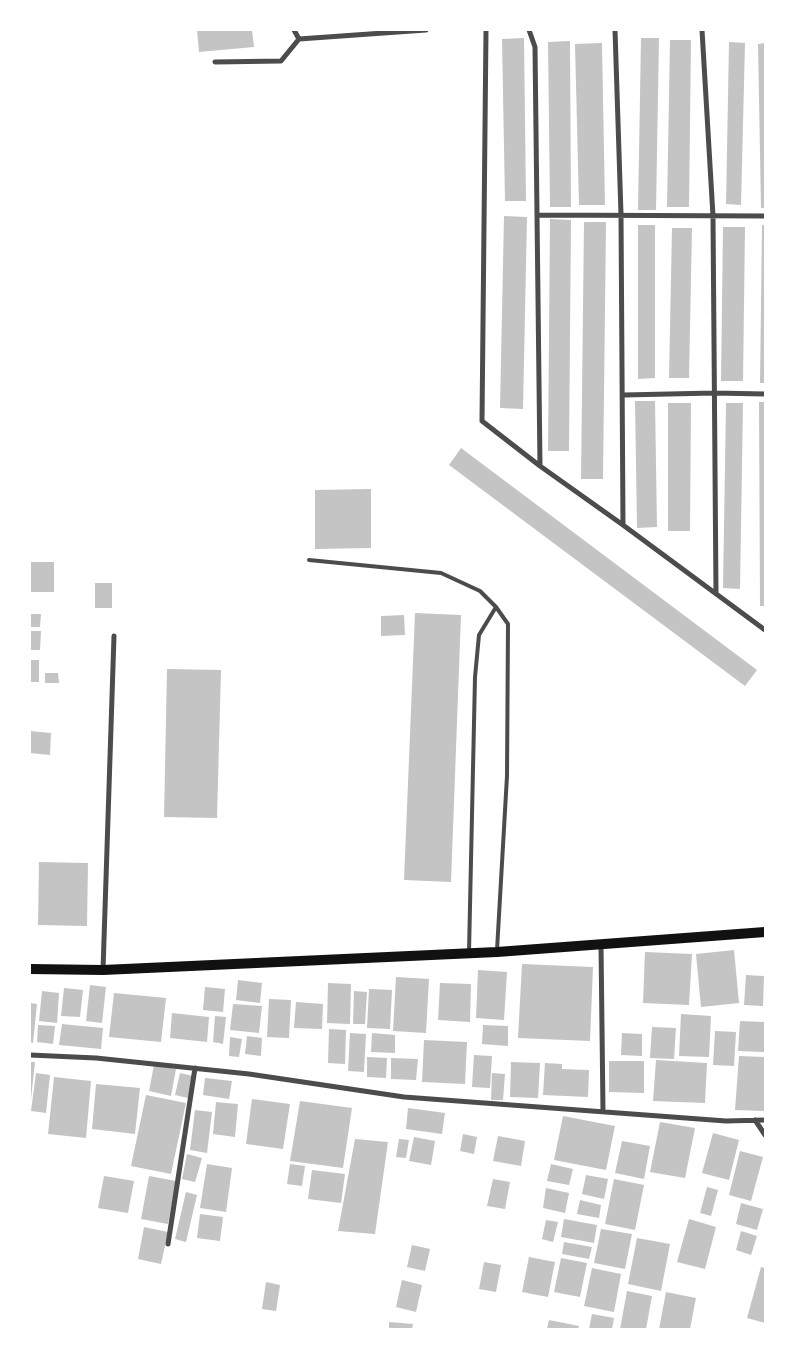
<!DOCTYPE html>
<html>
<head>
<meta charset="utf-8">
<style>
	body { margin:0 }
	#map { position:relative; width:795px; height:1359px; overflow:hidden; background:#fff; font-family:Ubuntu,sans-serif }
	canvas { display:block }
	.frame { position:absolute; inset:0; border:31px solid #fff; pointer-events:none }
</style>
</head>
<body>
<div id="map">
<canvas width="795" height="1359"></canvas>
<div class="frame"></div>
</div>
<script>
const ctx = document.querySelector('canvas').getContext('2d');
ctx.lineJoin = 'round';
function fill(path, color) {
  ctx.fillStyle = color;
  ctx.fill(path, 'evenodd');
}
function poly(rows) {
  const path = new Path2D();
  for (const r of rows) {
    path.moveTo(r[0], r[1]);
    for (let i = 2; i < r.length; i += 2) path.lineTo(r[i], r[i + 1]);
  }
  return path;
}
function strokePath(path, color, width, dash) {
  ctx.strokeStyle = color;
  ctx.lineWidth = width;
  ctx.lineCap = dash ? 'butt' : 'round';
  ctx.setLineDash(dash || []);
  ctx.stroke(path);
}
const building = poly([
	[197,30,252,30,254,47,199,52],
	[524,38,526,201,505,201,502,39],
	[641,38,659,38,656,210,638,210],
	[670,40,691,40,689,207,667,207],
	[570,41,571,207,550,207,548,42],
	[729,42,745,43,741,205,726,204],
	[602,43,605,205,579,205,575,44],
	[765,43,765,208,761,208,758,44],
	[504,216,527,217,523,409,500,408],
	[550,219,571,220,569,451,548,451],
	[584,222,606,222,603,479,581,479],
	[638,225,655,225,655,378,638,379],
	[762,225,765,225,765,383,760,383],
	[723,227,745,227,743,381,721,381],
	[672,228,692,228,689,378,669,378],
	[635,401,655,401,657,527,637,528],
	[759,402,765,402,765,606,760,606],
	[668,403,691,403,690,531,668,531],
	[726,403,743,403,740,589,723,588],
	[461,448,757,670,745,686,449,465],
	[371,489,371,548,315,549,315,490],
	[30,562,54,562,54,592,30,592],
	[95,583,112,583,112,608,95,608],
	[415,613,461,615,451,882,404,880],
	[30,614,41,614,40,627,30,627],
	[404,615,405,635,381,636,381,616],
	[30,631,41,631,40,650,30,650],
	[30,660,39,660,39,682,30,682],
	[167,669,221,670,217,818,164,817],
	[45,673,58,673,59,683,45,683],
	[30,731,51,733,50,755,30,753],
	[39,862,88,863,87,926,38,925],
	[734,950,739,1003,701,1007,696,954],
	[645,952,692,954,689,1005,643,1003],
	[522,964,593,967,590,1041,518,1038],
	[478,970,507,972,504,1020,476,1018],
	[746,975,764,976,763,1006,744,1005],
	[396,977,429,979,426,1033,393,1031],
	[238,980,262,983,260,1003,236,1000],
	[328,983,351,984,350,1024,327,1023],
	[440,983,471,984,470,1022,438,1020],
	[90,985,106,987,102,1023,86,1021],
	[205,987,225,989,223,1012,203,1010],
	[64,988,83,990,80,1017,61,1016],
	[369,989,392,990,390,1029,367,1028],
	[42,991,59,993,57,1023,39,1021],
	[354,991,367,992,365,1024,353,1024],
	[114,993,166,998,161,1042,109,1037],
	[269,999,291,1000,289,1038,267,1037],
	[296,1002,323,1004,322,1029,294,1028],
	[30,1003,37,1004,33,1043,30,1042],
	[233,1004,262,1006,259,1033,230,1030],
	[172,1013,209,1017,207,1042,170,1038],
	[681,1014,711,1016,709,1057,679,1056],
	[215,1016,226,1017,223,1044,213,1042],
	[740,1021,765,1022,764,1052,738,1051],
	[62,1024,103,1028,101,1049,59,1045],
	[38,1025,55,1026,53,1044,37,1042],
	[483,1025,508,1026,508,1046,482,1044],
	[652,1027,676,1028,674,1059,650,1058],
	[329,1029,346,1030,345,1064,328,1063],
	[715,1031,736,1032,734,1066,713,1065],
	[350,1033,366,1034,364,1072,348,1071],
	[372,1033,395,1035,395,1053,371,1052],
	[622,1033,642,1034,642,1056,621,1055],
	[247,1036,262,1038,261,1056,245,1054],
	[230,1037,242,1039,239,1057,229,1056],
	[424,1040,467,1042,465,1084,422,1082],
	[474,1055,492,1056,490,1088,472,1087],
	[739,1056,765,1057,764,1111,735,1110],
	[367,1057,387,1058,386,1078,367,1077],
	[391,1058,418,1059,416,1080,391,1079],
	[656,1060,707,1063,705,1103,653,1101],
	[609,1061,644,1061,644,1093,609,1092],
	[30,1062,35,1062,31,1099,30,1099],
	[511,1062,540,1063,538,1098,510,1097],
	[545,1063,562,1064,562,1069,589,1070,588,1097,543,1095],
	[154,1065,176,1069,171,1096,149,1091],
	[36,1073,50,1075,46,1113,31,1111],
	[180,1073,193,1076,188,1098,175,1095],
	[492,1073,505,1074,503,1100,491,1100],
	[54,1077,91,1081,86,1138,48,1134],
	[205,1078,232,1081,229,1099,203,1095],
	[96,1084,140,1088,135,1134,92,1129],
	[146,1095,186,1103,171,1174,131,1166],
	[252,1099,290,1104,283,1149,246,1144],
	[300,1101,352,1108,343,1168,290,1161],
	[216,1102,238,1104,235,1137,213,1134],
	[408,1108,445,1113,442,1134,406,1129],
	[195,1110,212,1112,207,1153,190,1150],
	[563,1116,615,1126,606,1170,554,1160],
	[660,1122,695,1128,685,1178,650,1172],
	[713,1133,739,1140,729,1180,702,1173],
	[463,1134,477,1137,474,1154,460,1151],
	[498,1136,525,1141,521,1166,493,1161],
	[414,1137,435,1141,431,1165,409,1161],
	[355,1139,388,1142,375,1234,338,1231],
	[399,1139,409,1140,406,1158,396,1157],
	[622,1141,650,1146,644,1179,615,1173],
	[740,1151,763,1157,751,1201,729,1195],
	[187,1154,202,1158,195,1182,182,1179],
	[207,1164,232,1168,226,1212,200,1208],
	[290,1164,305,1166,302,1186,287,1184],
	[551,1164,573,1169,569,1185,547,1181],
	[312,1170,345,1174,341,1203,308,1199],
	[586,1175,608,1179,604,1199,582,1194],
	[104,1176,134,1181,128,1213,98,1208],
	[149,1176,176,1181,168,1224,141,1219],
	[493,1179,510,1182,505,1209,487,1206],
	[614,1179,644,1185,635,1230,605,1224],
	[707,1187,718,1190,711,1216,700,1213],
	[546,1188,569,1193,565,1213,543,1208],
	[186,1192,197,1195,186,1242,175,1239],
	[580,1200,601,1205,599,1218,577,1214],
	[741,1203,763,1209,757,1230,736,1224],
	[200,1214,223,1217,220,1241,197,1238],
	[564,1219,597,1225,594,1243,561,1237],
	[689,1219,716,1227,705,1269,677,1262],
	[546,1220,558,1222,553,1242,542,1239],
	[144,1227,168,1232,161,1264,138,1259],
	[601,1229,632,1234,625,1269,594,1263],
	[741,1231,757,1236,751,1255,736,1250],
	[637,1238,670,1244,661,1291,628,1284],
	[564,1242,592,1247,589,1259,562,1254],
	[412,1245,430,1249,425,1271,407,1267],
	[529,1257,555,1262,548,1297,522,1292],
	[561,1258,587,1263,580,1297,554,1292],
	[484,1262,501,1265,496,1292,479,1289],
	[761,1267,765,1268,765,1323,747,1318],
	[592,1268,621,1274,614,1312,584,1306],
	[402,1280,422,1285,416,1312,396,1307],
	[266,1282,280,1285,276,1311,262,1309],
	[627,1291,652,1296,646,1329,620,1329],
	[666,1292,696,1298,690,1329,659,1329],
	[592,1314,614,1318,612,1329,589,1329],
	[549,1320,579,1326,578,1329,547,1329],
	[389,1322,413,1324,412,1329,389,1329]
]);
const service = poly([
	[309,560,441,573,480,591,496,607,508,624,507,776,497,950],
	[469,952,475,677,479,635,496,607]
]);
const minor = poly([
	[294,30,299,39],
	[486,30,482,421,540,466,623,525,765,630],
	[529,30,535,47,540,466],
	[615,30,621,214,623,525],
	[702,30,713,216,716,594],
	[215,62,281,61,299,39,426,30],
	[537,215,765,216],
	[624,395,714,393,765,394],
	[601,944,603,1112],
	[103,970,114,636],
	[30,1055,96,1058,249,1074,404,1097,726,1121,765,1120],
	[755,1120,765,1135],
	[168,1244,195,1068]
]);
const secondary = poly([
	[30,969,103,970,497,952,765,932]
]);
fill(building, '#c4c4c4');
strokePath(service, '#4c4c4c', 4);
strokePath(minor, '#4c4c4c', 5);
strokePath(secondary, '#111', 10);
</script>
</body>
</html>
